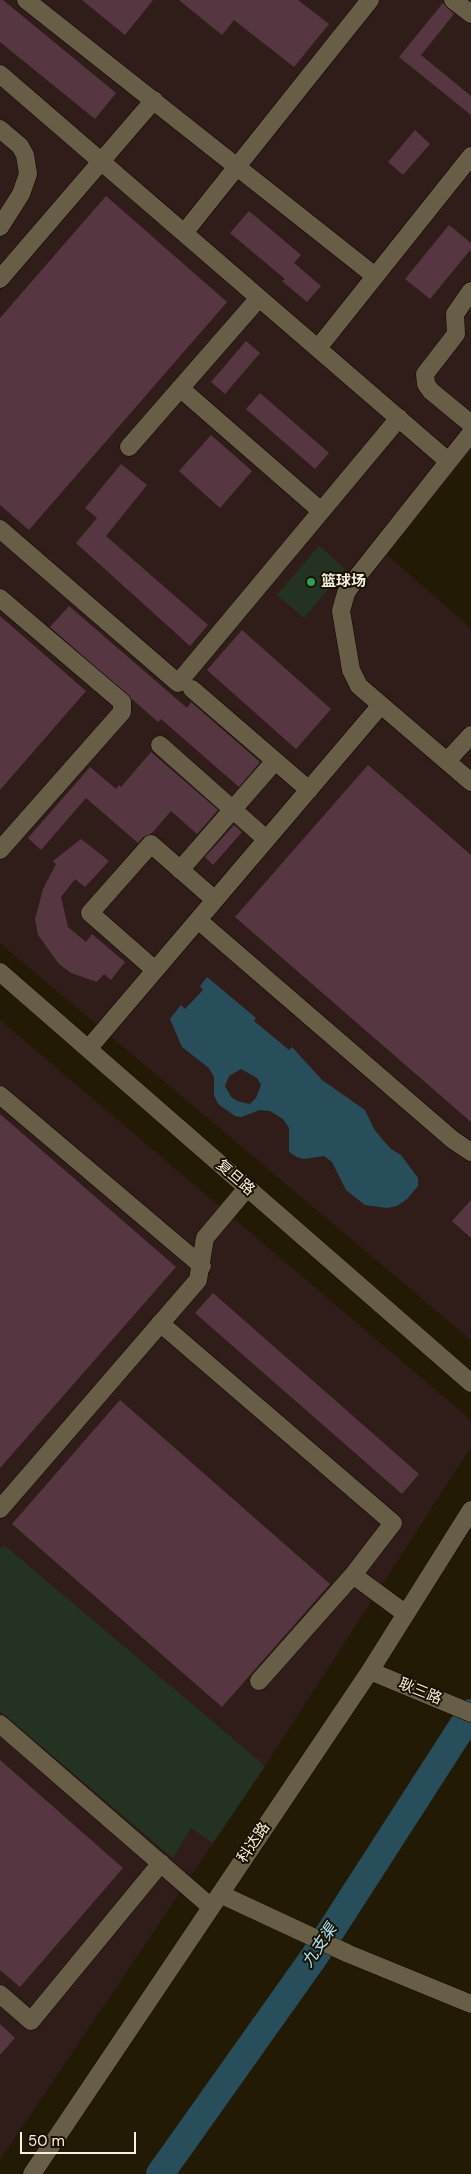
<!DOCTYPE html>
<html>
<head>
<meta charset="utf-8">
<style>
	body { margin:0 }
	#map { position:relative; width:471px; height:2174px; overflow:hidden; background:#231a06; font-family:"DM Sans",sans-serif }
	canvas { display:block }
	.scale { position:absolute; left:20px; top:2132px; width:116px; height:22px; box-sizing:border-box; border:2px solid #f7f1e4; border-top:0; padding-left:6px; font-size:15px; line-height:18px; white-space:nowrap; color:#f7f1e4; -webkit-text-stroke:4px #1a1100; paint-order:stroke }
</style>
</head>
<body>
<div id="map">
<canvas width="471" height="2174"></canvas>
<div class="scale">50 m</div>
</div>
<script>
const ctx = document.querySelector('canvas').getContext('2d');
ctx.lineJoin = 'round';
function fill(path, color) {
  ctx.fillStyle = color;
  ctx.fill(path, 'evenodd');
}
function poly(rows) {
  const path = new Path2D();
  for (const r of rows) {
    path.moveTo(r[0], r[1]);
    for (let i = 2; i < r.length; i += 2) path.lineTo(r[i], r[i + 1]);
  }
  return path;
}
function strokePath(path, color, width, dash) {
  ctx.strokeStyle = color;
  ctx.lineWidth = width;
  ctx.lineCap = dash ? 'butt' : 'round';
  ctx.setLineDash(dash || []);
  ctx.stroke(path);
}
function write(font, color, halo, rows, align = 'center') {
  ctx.font = font + ' "DM Sans","Noto Sans SC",sans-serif';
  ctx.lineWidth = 4;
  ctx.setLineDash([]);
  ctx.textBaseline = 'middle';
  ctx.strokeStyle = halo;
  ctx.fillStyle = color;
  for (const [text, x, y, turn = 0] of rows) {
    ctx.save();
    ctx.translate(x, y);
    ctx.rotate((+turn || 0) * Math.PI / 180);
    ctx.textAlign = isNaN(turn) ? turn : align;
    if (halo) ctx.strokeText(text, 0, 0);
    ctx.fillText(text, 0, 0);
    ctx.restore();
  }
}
const industrial = poly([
	[0,0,471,0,471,450,387,555,471,628,471,1340,0,943],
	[0,1020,471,1420,471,1447,265,1766,0,2160]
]);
const green = poly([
	[319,546,345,569,304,618,277,595],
	[4,1545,265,1766,213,1843,191,1828,173,1858,0,1711,0,1549]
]);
const water = poly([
	[207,977,256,1018,254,1021,289,1050,292,1047,322,1080,365,1110,374,1129,382,1139,391,1149,401,1155,418,1178,418,1186,407,1199,397,1206,387,1208,365,1205,346,1190,332,1162,324,1156,304,1159,297,1157,289,1152,289,1128,283,1119,270,1111,260,1110,241,1117,235,1116,218,1104,214,1095,214,1077,209,1068,182,1047,170,1019,181,1005,185,1009,203,990,200,986],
	[241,1069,257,1078,261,1085,256,1098,250,1104,237,1101,231,1097,225,1086,229,1076]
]);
const stream = poly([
	[460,1729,471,1733]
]);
const river = poly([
	[160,2174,314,1957,471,1713]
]);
const building = poly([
	[0,0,3,0,116,93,95,119,0,42],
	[82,0,153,0,125,35],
	[179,0,298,0,329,24,294,67,234,20,222,35],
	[443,3,454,14,421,55,471,96,471,115,399,57],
	[415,130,430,144,403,175,388,162],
	[106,196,227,302,29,530,0,505,0,318],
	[249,211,301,255,294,263,321,286,307,302,282,281,285,279,230,233],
	[449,225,471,243,471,249,430,299,405,279],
	[246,341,260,353,225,394,211,382],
	[260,393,329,453,315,469,246,409],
	[211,435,252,471,220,508,179,471],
	[121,464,147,485,106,536,208,625,190,646,76,543,97,518,85,508],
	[69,606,187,708,191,702,260,762,239,787,161,719,158,722,50,627],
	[0,616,86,691,0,790],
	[242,630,331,709,296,749,207,670],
	[151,752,218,810,197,834,171,811,151,834,143,837,138,843,86,798,41,850,28,838,90,767,116,789,119,785,121,787],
	[368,765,471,855,471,1122,235,917],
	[234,825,242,832,213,865,205,857],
	[81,839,109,861,85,887,75,879,61,897,68,927,86,942,92,934,125,962,111,980,104,974,97,982,71,973,59,964,38,935,35,919,43,889,56,864,53,861],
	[0,1114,176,1267,0,1468],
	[471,1200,471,1238,452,1221],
	[213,1293,419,1474,402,1494,195,1313],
	[120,1400,330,1584,222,1707,12,1524],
	[0,1760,123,1868,20,1987,0,1970],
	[0,2024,15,2038,0,2055]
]);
const minor = poly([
	[26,0,375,276],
	[453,0,471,14],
	[0,74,448,461],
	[0,129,20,146,25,155,28,174,21,194,0,227],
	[184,233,370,0],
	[0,279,154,100],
	[471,291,455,314,456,334,425,374,426,384,431,391,471,424],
	[318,348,471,156],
	[180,388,321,511],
	[471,433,357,577,346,593,341,611,351,670,359,686,471,782],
	[129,447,259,298],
	[0,529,178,683,399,418],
	[0,598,122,702,122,712,0,850],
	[192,689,309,790],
	[160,745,266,839],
	[447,761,471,735],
	[180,870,275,761],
	[198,920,453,1140,471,1152],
	[155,970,90,913,151,844,215,900],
	[0,972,471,1383],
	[88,1049,381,705],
	[0,1095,202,1266],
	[160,1323,393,1523,353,1575,259,1681],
	[0,1509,198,1280,205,1238,247,1188],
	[353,1575,406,1614],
	[370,1671,471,1713],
	[0,1724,211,1907],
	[220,1894,349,1954,471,2004],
	[0,1994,31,2021,161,1863],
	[32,2174,370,1671,471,1510]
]);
const markers = [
	[311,582,5,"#2e9e5b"]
];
const poiNames = [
	["篮球场",321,582]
];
const streetNames = [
	["复旦路",235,1178,41],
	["耿三路",420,1692,22],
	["科达路",254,1843,-56]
];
const waterNames = [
	["九支渠",320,1946,-56]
];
fill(industrial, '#301d19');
fill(green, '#243321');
fill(water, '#284e5b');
strokePath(stream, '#284e5b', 4.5);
strokePath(river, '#284e5b', 28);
fill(building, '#563641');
strokePath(minor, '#0c0500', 19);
strokePath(minor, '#685e47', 18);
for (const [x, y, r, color] of markers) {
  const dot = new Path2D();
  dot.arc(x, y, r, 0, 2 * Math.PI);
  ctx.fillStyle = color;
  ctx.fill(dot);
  strokePath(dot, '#1a1100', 2);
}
write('bold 15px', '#f7f1e4', '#1a1100', poiNames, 'left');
write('15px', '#f7f1e4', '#1a1100', streetNames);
write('italic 16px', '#ade5f9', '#1a1100', waterNames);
</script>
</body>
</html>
